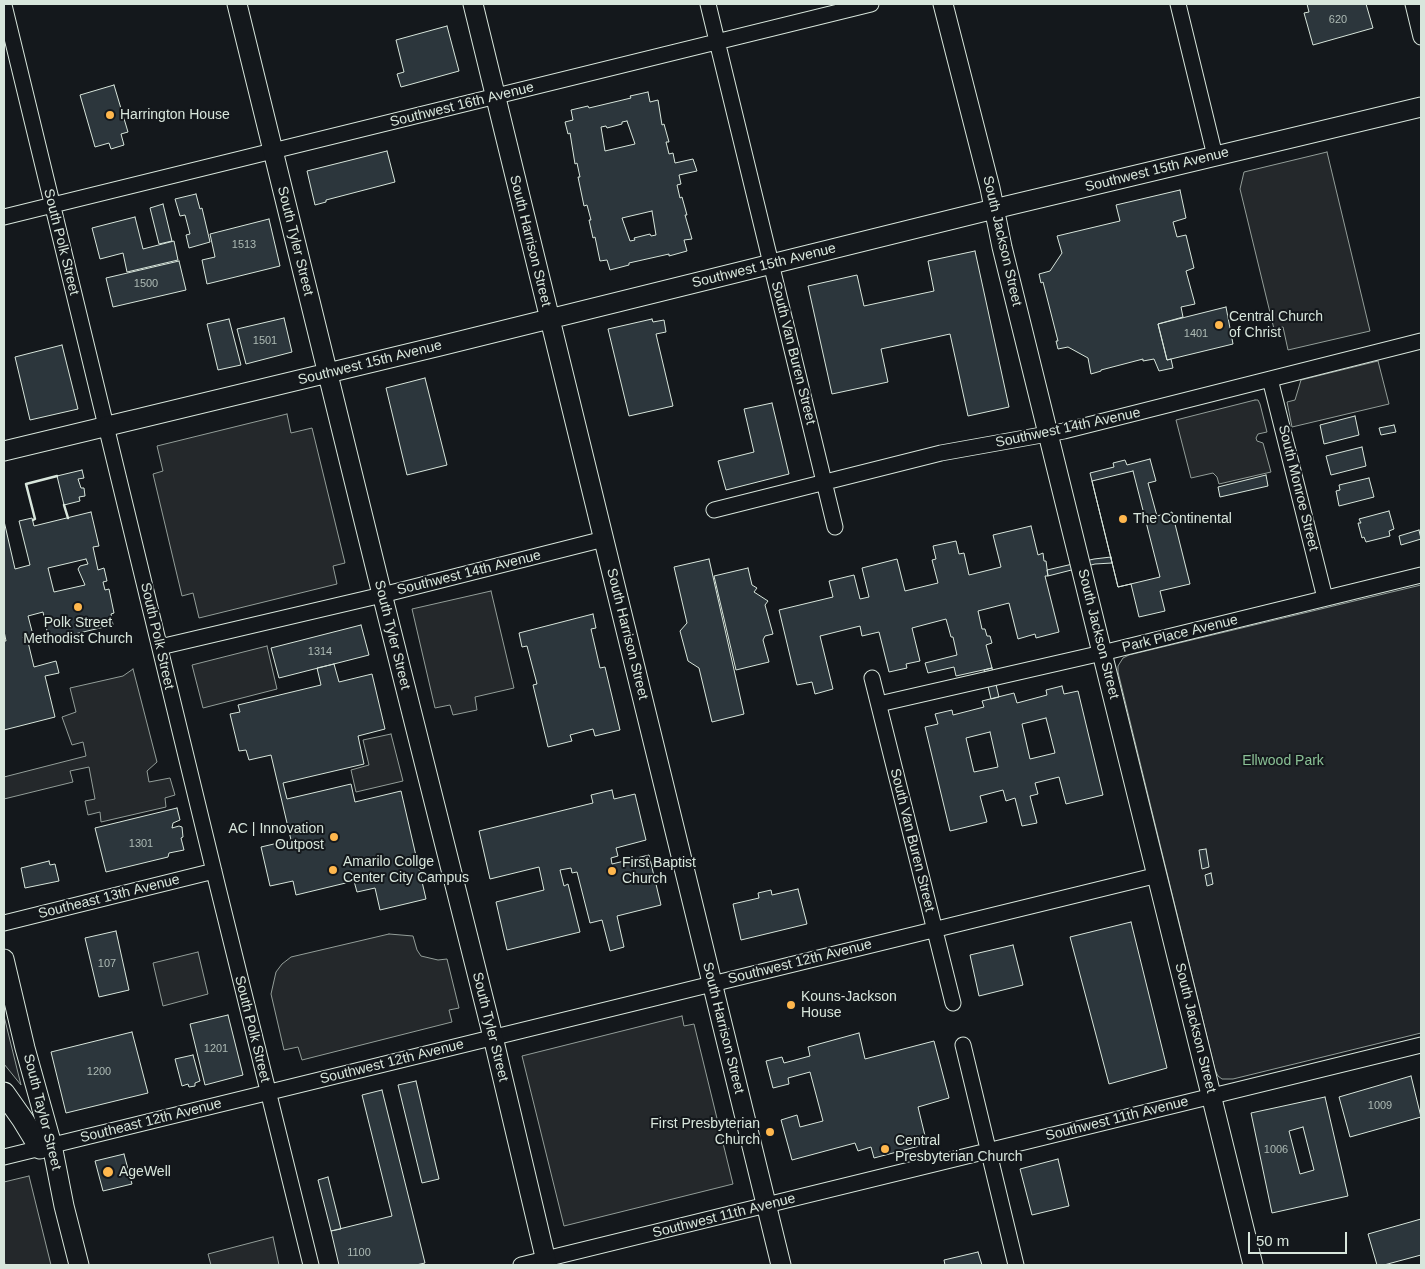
<!DOCTYPE html>
<html>
<head>
<meta charset="utf-8">
<style>
	body { margin:0 }
	#map { position:relative; width:1425px; height:1269px; overflow:hidden; background:#14181c; font-family:Arial,sans-serif }
	canvas { display:block }
	.frame { position:absolute; inset:0; border:5px solid #d8e6dc; pointer-events:none }
	.scale { position:absolute; left:1248px; top:1232px; width:99px; height:22px; box-sizing:border-box; border:2px solid #d8e6dc; border-top:0; padding-left:6px; font-size:15px; line-height:18px; white-space:nowrap; color:#d8e6dc; -webkit-text-stroke:4px #14181c; paint-order:stroke }
</style>
</head>
<body>
<div id="map">
<canvas width="1425" height="1269"></canvas>
<div class="frame"></div>
<div class="scale">50 m</div>
</div>
<script>
const ctx = document.querySelector('canvas').getContext('2d');
ctx.lineJoin = 'round';
function fill(path, color) {
  ctx.fillStyle = color;
  ctx.fill(path, 'evenodd');
}
function poly(rows) {
  const path = new Path2D();
  for (const r of rows) {
    path.moveTo(r[0], r[1]);
    for (let i = 2; i < r.length; i += 2) path.lineTo(r[i], r[i + 1]);
  }
  return path;
}
function strokePath(path, color, width, dash) {
  ctx.strokeStyle = color;
  ctx.lineWidth = width;
  ctx.lineCap = dash ? 'butt' : 'round';
  ctx.setLineDash(dash || []);
  ctx.stroke(path);
}
function write(font, color, halo, rows, align = 'center') {
  ctx.font = font + ' Arial,sans-serif';
  ctx.lineWidth = 4;
  ctx.setLineDash([]);
  ctx.textBaseline = 'middle';
  ctx.strokeStyle = halo;
  ctx.fillStyle = color;
  for (const [text, x, y, turn = 0] of rows) {
    ctx.save();
    ctx.translate(x, y);
    ctx.rotate((+turn || 0) * Math.PI / 180);
    ctx.textAlign = isNaN(turn) ? turn : align;
    if (halo) ctx.strokeText(text, 0, 0);
    ctx.fillText(text, 0, 0);
    ctx.restore();
  }
}
const green = poly([
	[1421,585,1421,1033,1233,1079,1222,1079,1218,1076,1215,1070,1118,672,1118,666,1123,658,1129,655,1421,585],
	[4,1016,21,1085,4,1064,4,1016]
]);
const parking = poly([
	[1327,152,1370,331,1288,350,1283,327,1274,329,1240,189,1244,172,1327,152],
	[1378,361,1389,404,1292,427,1287,402,1295,400,1301,380,1378,361],
	[1255,400,1258,400,1260,404,1267,432,1258,434,1256,438,1257,441,1263,443,1271,472,1219,484,1217,477,1213,473,1191,478,1176,420,1255,400],
	[287,414,291,433,312,428,345,563,333,566,337,584,199,618,193,593,182,596,153,474,163,471,157,446,287,414],
	[491,591,514,688,475,697,477,710,453,715,450,705,435,708,412,609,491,591],
	[267,646,277,689,203,708,192,665,267,646],
	[133,669,157,762,147,771,149,782,170,778,175,795,165,798,166,807,101,822,100,812,88,815,85,801,95,799,89,767,70,771,73,782,4,799,4,777,86,756,83,742,72,745,62,717,76,712,70,688,123,676,133,669],
	[391,734,403,781,356,792,351,770,369,765,363,740,391,734],
	[389,934,413,936,417,950,421,956,438,960,447,959,459,1008,449,1010,452,1022,302,1060,298,1047,284,1050,271,994,276,972,282,964,291,957,389,934],
	[198,952,208,994,163,1006,153,963,198,952],
	[682,1016,684,1026,694,1024,733,1184,564,1226,522,1056,682,1016],
	[29,1176,51,1265,5,1265,4,1258,4,1182,29,1176],
	[273,1237,279,1265,211,1265,208,1254,273,1237]
]);
const building = poly([
	[1307,4,1366,4,1373,28,1313,45,1304,13,1309,12,1307,4],
	[447,26,459,71,401,87,397,74,404,72,396,40,447,26],
	[114,85,128,132,121,134,124,145,111,149,109,143,95,147,80,95,114,85],
	[648,92,650,102,658,100,662,125,664,124,669,142,666,142,669,154,673,153,675,163,693,159,697,171,679,175,681,184,677,185,680,198,682,197,687,215,685,215,692,239,684,240,687,251,669,256,669,254,629,263,629,265,610,270,607,260,600,261,595,237,593,238,589,220,591,220,587,205,584,206,578,177,580,177,577,163,575,164,570,133,568,134,565,122,573,120,571,110,588,106,589,108,631,98,630,96,648,92],
	[627,121,635,144,605,151,601,127,606,126,607,128,622,124,622,122,627,121],
	[652,211,656,235,651,236,650,234,634,238,635,240,630,241,622,218,652,211],
	[387,151,395,182,326,200,326,202,315,205,307,171,387,151],
	[1180,190,1186,218,1173,222,1177,237,1186,235,1194,268,1186,271,1195,304,1181,307,1183,317,1158,324,1167,360,1171,359,1173,368,1159,371,1154,359,1143,361,1143,359,1101,370,1101,371,1091,374,1088,358,1068,347,1058,349,1056,341,1058,341,1043,282,1041,283,1039,274,1050,271,1062,253,1057,236,1120,221,1116,205,1180,190],
	[196,194,200,209,202,208,210,242,189,248,186,235,190,234,185,215,180,216,175,199,196,194],
	[163,204,172,241,159,244,150,208,163,204],
	[135,217,143,249,174,241,178,260,127,272,123,253,100,259,92,228,135,217],
	[269,219,280,266,207,284,202,260,215,257,210,234,269,219],
	[975,251,1009,407,968,416,950,334,881,349,888,382,832,394,808,286,857,275,864,306,934,291,928,261,975,251],
	[179,261,186,290,113,307,106,278,179,261],
	[1226,307,1233,344,1167,360,1158,324,1226,307],
	[284,318,292,352,246,364,237,329,284,318],
	[229,319,241,365,218,370,207,324,229,319],
	[652,319,653,322,664,320,666,332,656,334,673,406,629,416,608,329,652,319],
	[62,345,78,409,30,420,15,357,62,345],
	[425,378,447,465,407,475,386,388,425,378],
	[772,403,789,474,726,490,718,461,754,452,744,409,772,403],
	[1355,416,1359,435,1324,444,1320,425,1355,416],
	[1394,425,1396,432,1381,435,1379,428,1394,425],
	[1362,447,1366,466,1331,475,1326,456,1362,447],
	[1150,459,1156,481,1148,483,1157,516,1172,512,1190,584,1160,591,1165,611,1139,617,1131,584,1118,587,1090,473,1114,467,1113,463,1125,460,1127,465,1150,459],
	[82,470,84,478,78,479,81,488,84,488,85,496,79,497,80,501,64,505,57,476,82,470],
	[1133,471,1160,577,1118,587,1092,481,1133,471],
	[1266,475,1268,486,1220,497,1218,487,1266,475],
	[1369,478,1374,497,1339,506,1336,491,1340,490,1339,485,1369,478],
	[1389,511,1394,529,1389,531,1390,536,1366,542,1364,537,1362,538,1358,523,1361,523,1359,519,1389,511],
	[91,512,99,546,93,547,98,570,104,568,107,581,103,582,105,590,109,589,114,613,111,614,113,625,49,640,43,612,28,616,33,635,23,637,25,643,28,642,34,667,56,661,59,673,45,676,55,717,4,730,4,641,6,641,4,631,4,521,15,569,30,565,19,521,32,518,34,526,91,512],
	[86,559,88,564,80,566,78,569,85,585,54,592,48,568,86,559],
	[1031,526,1038,555,1043,553,1044,561,1046,561,1048,576,1045,576,1059,632,1036,638,1035,634,1018,639,1009,603,978,611,982,629,985,629,987,636,990,636,992,643,986,645,992,668,956,676,954,667,928,673,925,663,957,655,953,637,951,637,946,619,912,628,920,661,906,664,907,668,889,672,879,632,862,636,860,626,820,636,833,689,815,694,812,682,797,685,779,610,833,597,829,581,854,575,860,599,869,597,862,568,897,559,905,591,938,583,932,560,936,559,933,546,956,541,959,554,964,553,969,575,1001,567,993,535,1031,526],
	[1419,530,1421,539,1401,545,1399,536,1419,530],
	[1111,557,1112,563,1095,564,1048,576,1047,570,1094,559,1111,557],
	[709,559,744,714,712,722,699,668,688,661,680,631,687,623,674,567,709,559],
	[748,568,752,585,757,588,754,592,768,601,765,605,773,634,765,636,763,640,769,662,736,670,714,576,748,568],
	[593,614,596,628,591,629,600,668,605,667,620,730,595,736,593,729,570,735,572,741,548,747,533,685,537,684,527,646,522,647,519,633,593,614],
	[361,625,369,655,279,678,271,648,361,625],
	[334,664,339,682,372,674,385,729,358,736,364,764,283,783,287,799,351,784,355,802,401,791,426,899,380,910,375,888,357,892,354,881,296,895,293,881,270,886,261,847,291,840,271,755,249,760,246,750,239,751,230,714,240,712,238,705,321,685,317,668,334,664],
	[992,668,999,697,991,699,984,670,992,668],
	[1062,686,1064,694,1078,691,1103,795,1066,804,1059,777,1035,783,1038,794,1030,796,1037,823,1022,826,1015,798,1006,801,1003,790,980,796,987,822,950,831,925,727,938,724,935,714,952,710,953,715,984,707,982,701,1014,693,1017,703,1047,695,1046,690,1062,686],
	[1046,718,1055,753,1030,759,1022,724,1046,718],
	[990,732,998,767,974,772,966,738,990,732],
	[612,790,614,799,635,794,646,840,616,848,618,856,611,858,612,864,649,855,661,905,617,916,624,947,610,951,602,920,590,923,577,872,572,873,571,868,560,870,564,886,568,884,580,932,507,950,496,902,544,890,539,867,490,879,479,831,593,803,591,795,612,790],
	[177,808,180,820,173,823,172,828,179,826,182,827,183,837,181,838,184,850,169,853,168,857,106,872,95,828,177,808],
	[1206,849,1209,867,1202,869,1199,850,1206,849],
	[49,861,50,865,55,864,59,881,25,888,21,868,49,861],
	[1211,873,1213,884,1207,886,1205,875,1211,873],
	[798,889,807,924,741,940,733,904,759,898,758,893,771,890,772,895,798,889],
	[1131,922,1167,1068,1109,1084,1070,937,1131,922],
	[116,931,129,990,99,997,85,938,116,931],
	[1013,945,1023,985,979,996,970,955,1013,945],
	[228,1015,243,1075,205,1085,190,1024,228,1015],
	[132,1032,148,1093,66,1113,51,1052,132,1032],
	[859,1033,865,1059,934,1041,949,1098,918,1107,927,1144,874,1158,871,1147,858,1151,855,1143,792,1160,781,1120,797,1115,800,1127,823,1121,810,1072,788,1078,789,1084,773,1088,766,1061,782,1057,784,1063,810,1056,808,1047,859,1033],
	[193,1055,200,1081,195,1083,195,1086,189,1087,188,1084,182,1086,175,1059,193,1055],
	[1411,1076,1421,1117,1350,1137,1339,1097,1411,1076],
	[416,1081,439,1179,422,1183,398,1085,416,1081],
	[382,1090,425,1263,416,1265,339,1265,331,1231,392,1216,362,1095,382,1090],
	[1325,1097,1348,1196,1272,1213,1251,1113,1325,1097],
	[1303,1127,1314,1170,1300,1174,1289,1131,1303,1127],
	[124,1154,132,1184,103,1191,95,1161,124,1154],
	[1058,1159,1069,1206,1032,1215,1020,1169,1058,1159],
	[328,1177,341,1229,331,1231,318,1180,328,1177],
	[1421,1219,1421,1255,1384,1265,1377,1265,1368,1234,1421,1219],
	[978,1252,982,1265,945,1265,944,1260,978,1252]
]);
const minor = poly([
	[708,4,835,527],
	[1178,4,1215,156],
	[1413,4,1421,37],
	[4,5,218,888,311,1265],
	[4,217,871,4],
	[1270,379,1325,598],
	[714,510,941,453,1064,431,1421,341],
	[160,647,382,595,604,539],
	[872,678,953,1003],
	[879,704,1102,653,1421,575],
	[4,923,214,871],
	[963,1045,1016,1265],
	[4,1157,1158,875],
	[521,1265,1421,1045]
]);
const major = poly([
	[237,4,378,578,493,1037,547,1265],
	[473,4,781,1265],
	[943,4,990,188,1002,247,1253,1265],
	[4,451,440,346,994,209,1421,107],
	[4,959,25,1048,52,1145,64,1206,79,1265]
]);
const highway = poly([
	[4,1093,23,1120,40,1148]
]);
const wall = poly([
	[64,505,68,518],
	[33,520,35,519,26,484,57,476]
]);
const markers = [
	[110,115,5,"#ffb74d"],
	[1219,325,5,"#ffb74d"],
	[1123,519,5,"#ffb74d"],
	[78,607,5,"#ffb74d"],
	[334,837,5,"#ffb74d"],
	[333,870,5,"#ffb74d"],
	[612,871,5,"#ffb74d"],
	[791,1005,5,"#ffb74d"],
	[770,1132,5,"#ffb74d"],
	[885,1149,5,"#ffb74d"],
	[108,1172,6,"#ffb74d"]
];
const numberNames = [
	["620",1338,20],
	["1513",244,245],
	["1500",146,284],
	["1401",1196,334],
	["1501",265,341],
	["1314",320,652],
	["1301",141,844],
	["107",107,964],
	["1201",216,1049],
	["1200",99,1072],
	["1009",1380,1106],
	["1006",1276,1150],
	["1100",359,1253]
];
const streetNames = [
	["Southwest 16th Avenue",462,105,-14],
	["Southwest 15th Avenue",1157,170,-14],
	["South Tyler Street",295,241,76],
	["South Harrison Street",530,241,76],
	["South Jackson Street",1002,241,77],
	["South Polk Street",61,242,76],
	["Southwest 15th Avenue",764,266,-14],
	["South Van Buren Street",793,353,76],
	["Southwest 15th Avenue",370,363,-14],
	["Southwest 14th Avenue",1068,428,-12],
	["South Monroe Street",1298,488,76],
	["Southwest 14th Avenue",469,573,-14],
	["South Harrison Street",627,634,76],
	["South Jackson Street",1098,634,76],
	["Park Place Avenue",1180,634,-14],
	["South Tyler Street",392,635,76],
	["South Polk Street",157,636,77],
	["South Van Buren Street",912,840,76],
	["Southeast 13th Avenue",109,897,-14],
	["Southwest 12th Avenue",800,962,-14],
	["South Tyler Street",490,1027,76],
	["South Harrison Street",723,1028,76],
	["South Jackson Street",1195,1028,76],
	["South Polk Street",252,1029,76],
	["Southwest 12th Avenue",392,1062,-14],
	["South Taylor Street",42,1112,76],
	["Southwest 11th Avenue",1117,1119,-14],
	["Southeast 12th Avenue",151,1121,-14],
	["Southwest 11th Avenue",724,1216,-14]
];
const poiNames = [
	["Harrington House",120,115],
	["Central Church",1229,317],
	["of Christ",1229,333],
	["The Continental",1133,519],
	["Polk Street",78,623,"center"],
	["Methodist Church",78,639,"center"],
	["AC | Innovation",324,829,"right"],
	["Outpost",324,845,"right"],
	["Amarilo Collge",343,862],
	["Center City Campus",343,878],
	["First Baptist",622,863],
	["Church",622,879],
	["Kouns-Jackson",801,997],
	["House",801,1013],
	["First Presbyterian",760,1124,"right"],
	["Church",760,1140,"right"],
	["Central",895,1141],
	["Presbyterian Church",895,1157],
	["AgeWell",119,1172]
];
const parkNames = [
	["Ellwood Park",1283,761]
];
fill(green, '#202428');
strokePath(green, '#939e99', 1);
fill(parking, '#24282b');
strokePath(parking, '#939e99', 1);
fill(building, '#2c363c');
strokePath(building, '#d8e6dc', 1);
strokePath(minor, '#d8e6dc', 17);
strokePath(major, '#d8e6dc', 21);
strokePath(highway, '#d8e6dc', 23);
strokePath(minor, '#14181c', 15);
strokePath(major, '#14181c', 19);
strokePath(highway, '#14181c', 21);
strokePath(wall, '#d8e6dc', 2.5);
for (const [x, y, r, color] of markers) {
  const dot = new Path2D();
  dot.arc(x, y, r, 0, 2 * Math.PI);
  ctx.fillStyle = color;
  ctx.fill(dot);
  strokePath(dot, '#14181c', 2);
}
write('11px', '#adbab4', null, numberNames);
write('14px', '#d8e6dc', '#14181c', streetNames);
write('14px', '#d8e6dc', '#14181c', poiNames, 'left');
write('14px', '#8ac095', '#14181c', parkNames);
</script>
</body>
</html>
